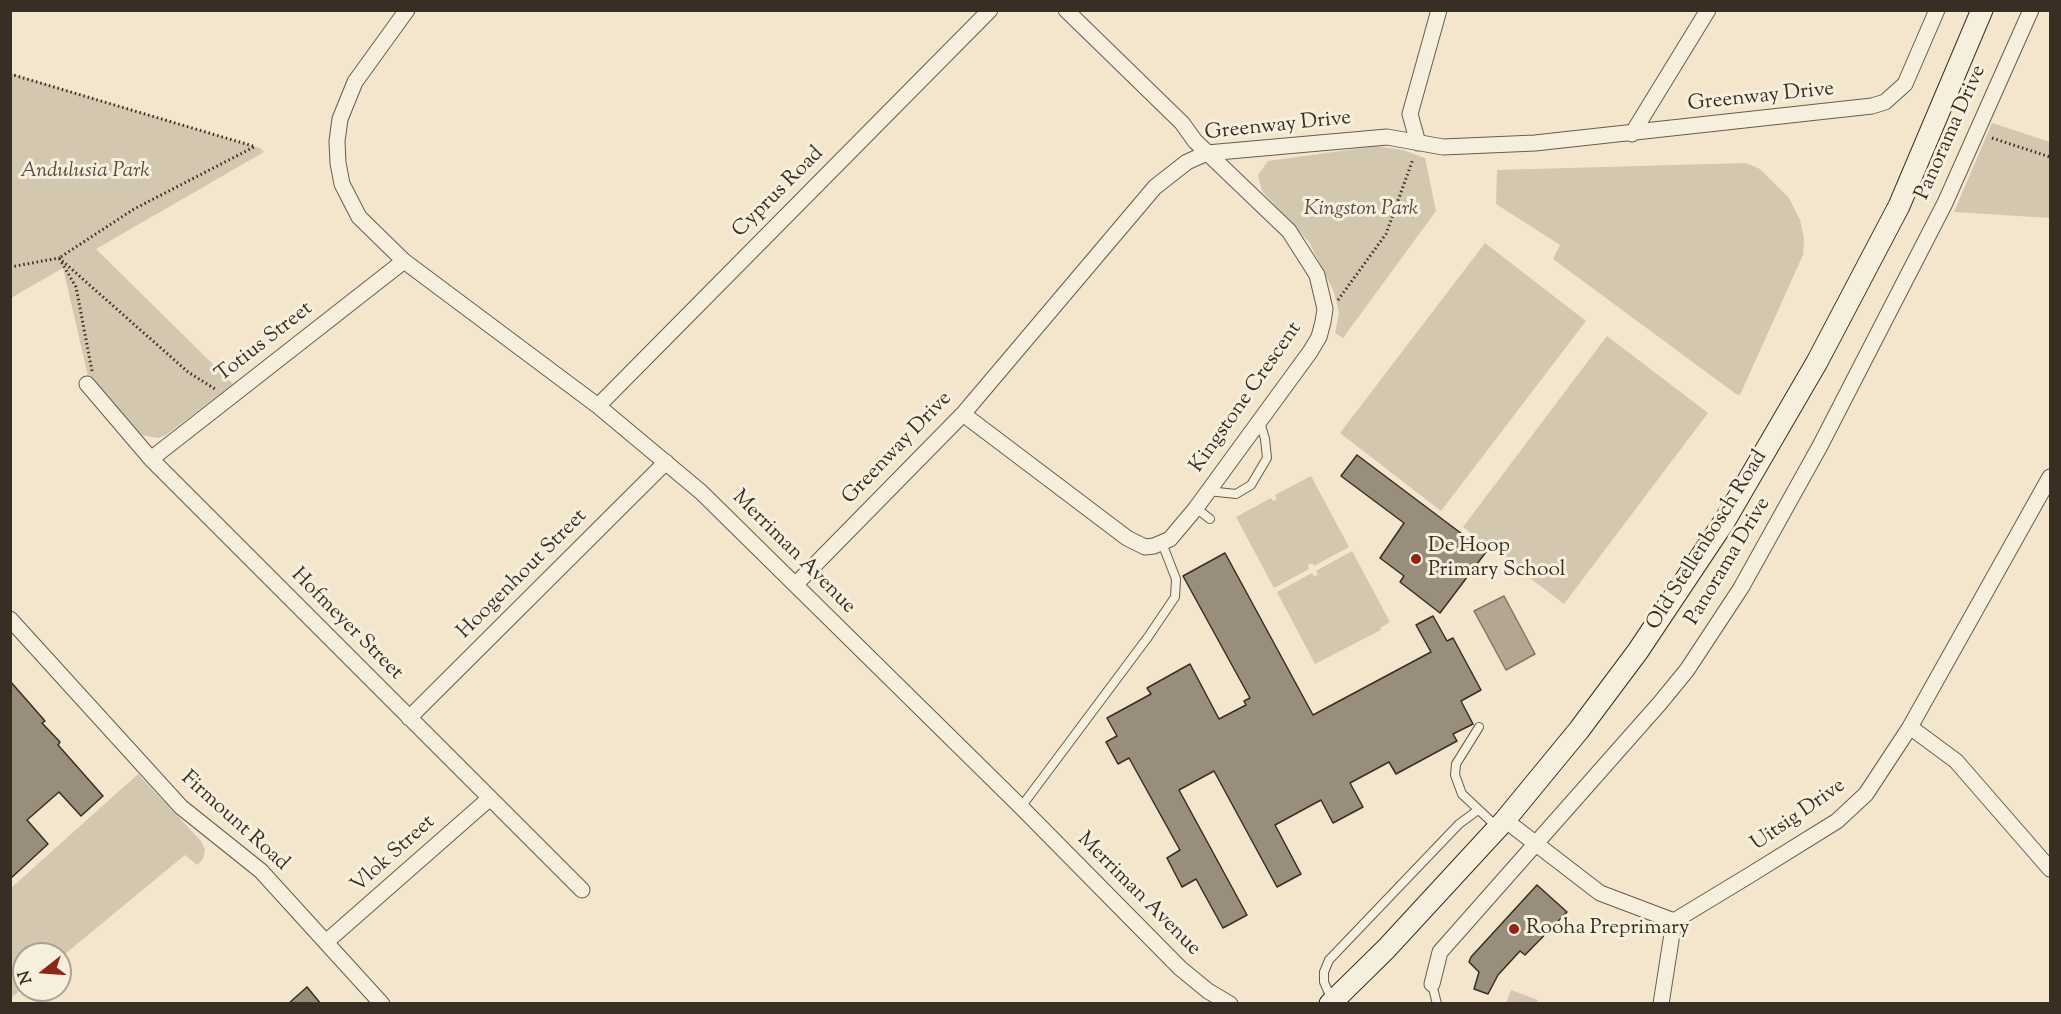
<!DOCTYPE html>
<html>
<head>
<meta charset="utf-8">
<style>
	body { margin:0 }
	#map { position:relative; width:2061px; height:1014px; overflow:hidden; background:#f3e6cd; font-family:"Sorts Mill Goudy",serif }
	canvas { display:block }
	.frame { position:absolute; inset:0; border:12px solid #382e23; pointer-events:none }
	.north { position:absolute; left:12px; top:942px; width:60px; height:60px; box-sizing:border-box; background:#f7efde; border:2px solid #aba293; border-radius:50%; rotate:253deg; font-size:16px; font-weight:700; line-height:24px; text-align:center; color:#382e23 }
	.north::after { content:''; display:block; margin:auto; width:21px; height:27px; background:#8f2418; clip-path:polygon(50% 0,100% 100%,50% 72%,0 100%) }
</style>
</head>
<body>
<div id="map">
<canvas width="2061" height="1014"></canvas>
<div class="frame"></div>
<div class="north">N</div>
</div>
<script>
const ctx = document.querySelector('canvas').getContext('2d');
ctx.lineJoin = 'round';
function fill(path, color) {
  ctx.fillStyle = color;
  ctx.fill(path, 'evenodd');
}
function poly(rows) {
  const path = new Path2D();
  for (const r of rows) {
    path.moveTo(r[0], r[1]);
    for (let i = 2; i < r.length; i += 2) path.lineTo(r[i], r[i + 1]);
  }
  return path;
}
function strokePath(path, color, width, dash) {
  ctx.strokeStyle = color;
  ctx.lineWidth = width;
  ctx.lineCap = dash ? 'butt' : 'round';
  ctx.setLineDash(dash || []);
  ctx.stroke(path);
}
function write(font, color, halo, rows, align = 'center') {
  ctx.font = font + ' "Sorts Mill Goudy",serif';
  ctx.lineWidth = 6;
  ctx.setLineDash([]);
  ctx.textBaseline = 'middle';
  ctx.strokeStyle = halo;
  ctx.fillStyle = color;
  for (const [text, x, y, turn = 0] of rows) {
    ctx.save();
    ctx.translate(x, y);
    ctx.rotate((+turn || 0) * Math.PI / 180);
    ctx.textAlign = isNaN(turn) ? turn : align;
    if (halo) ctx.strokeText(text, 0, 0);
    ctx.fillText(text, 0, 0);
    ctx.restore();
  }
}
const green = poly([
	[10,73,260,148,264,152,96,249,233,384,166,435,158,438,141,435,88,376,63,268,11,298],
	[1992,123,2050,142,2050,218,1954,212],
	[1376,146,1403,150,1425,158,1436,211,1343,338,1335,333,1339,313,1334,292,1309,242,1262,191,1258,175,1268,161],
	[1746,163,1760,169,1789,198,1800,220,1804,238,1803,255,1740,395,1736,394,1553,259,1560,245,1496,204,1497,170],
	[1485,243,1586,321,1441,511,1340,433],
	[1607,336,1708,413,1564,604,1463,527],
	[1311,476,1349,547,1314,566,1312,563,1308,565,1309,569,1274,588,1236,517,1271,498,1273,501,1277,499,1275,495],
	[1352,551,1390,622,1380,628,1381,630,1315,664,1277,592,1312,573,1314,576,1318,575,1316,571],
	[138,774,201,841,205,850,203,859,197,865,185,855,60,958,60,954,24,954,24,987,11,998,11,888],
	[1511,990,1538,1000,1536,1003,1506,1003]
]);
const water = poly([
	[1504,596,1535,654,1506,670,1474,611,1504,596]
]);
const building = poly([
	[1357,455,1486,552,1440,613,1400,582,1404,576,1380,558,1404,523,1341,476,1357,455],
	[1225,553,1313,715,1431,652,1416,625,1433,616,1447,641,1453,638,1481,690,1461,701,1473,724,1453,734,1457,741,1396,774,1389,762,1350,783,1363,807,1333,823,1321,800,1275,825,1301,874,1277,887,1214,771,1179,790,1247,915,1223,928,1196,879,1182,887,1167,858,1180,850,1129,758,1118,764,1106,742,1117,736,1107,718,1151,694,1147,688,1190,664,1219,719,1246,705,1244,701,1250,698,1183,576,1225,553],
	[10,681,45,721,42,723,60,742,58,745,103,796,81,816,59,792,27,820,48,844,10,879,10,681],
	[1537,885,1567,912,1525,955,1520,951,1498,975,1488,994,1474,989,1479,972,1469,962,1471,957,1537,885],
	[307,987,321,1004,288,1004,307,987]
]);
const path = poly([
	[10,74,253,146],
	[1992,138,2050,157],
	[10,267,59,258,188,372,215,389],
	[1338,300,1386,234,1413,159],
	[92,371,76,287,59,258,134,209,254,147]
]);
const lane = poly([
	[1208,491,1236,494,1251,485,1267,458,1265,439,1260,422],
	[1196,508,1210,519],
	[1479,727,1456,764,1455,775,1462,794,1496,826],
	[1021,807,1148,637,1175,597,1176,579,1162,543],
	[1432,984,1437,1004],
	[1332,1000,1324,982,1324,972,1329,960,1459,824,1478,810]
]);
const street = poly([
	[407,10,355,82,340,119,337,141,338,163,342,184,359,217,404,261,598,406,701,492,1021,807,1180,968,1208,991,1230,1004],
	[1632,134,1708,10],
	[1418,143,1410,114,1439,10],
	[87,384,151,459,582,890],
	[598,406,990,10],
	[963,414,1127,538,1145,547,1154,546,1170,539,1196,508,1310,352,1319,337,1323,322,1325,309,1317,275,1289,231,1195,141,1182,123,1066,10],
	[151,459,404,261],
	[796,584,963,414,1155,187,1187,162,1207,153,1387,137,1443,147,1535,143,1872,106,1885,102,1905,84,1937,10],
	[10,619,181,807,261,871,382,1004],
	[409,718,666,462],
	[1910,727,1956,761,2050,869],
	[1505,820,1600,893,1674,921,1750,875,1837,821,1866,794,1910,727,2050,477],
	[326,942,490,798],
	[1432,984,1440,952,1660,703,1687,670,1741,588,1820,446,1945,203,2031,10],
	[1661,1004,1674,921]
]);
const secondary = poly([
	[1330,1004,1386,949,1505,820,1579,730,1638,651,1724,522,1817,362,1899,206,1982,10]
]);
const markers = [
	[1416,559,6,"#8f2418"],
	[1514,929,6,"#8f2418"]
];
const streetNames = [
	["Greenway Drive",1761,98,-6],
	["Greenway Drive",1278,127,-6],
	["Panorama Drive",1952,133,-66],
	["Cyprus Road",779,193,-45],
	["Totius Street",265,343,-38],
	["Kingstone Crescent",1247,398,-55],
	["Greenway Drive",898,449,-46],
	["Old Stellenbosch Road",1708,541,-58],
	["Merriman Avenue",793,553,45],
	["Panorama Drive",1729,562,-59],
	["Hoogenhout Street",523,575,-45],
	["Hofmeyer Street",346,625,45],
	["Uitsig Drive",1799,816,-35],
	["Firmount Road",234,822,42],
	["Vlok Street",394,855,-42],
	["Merriman Avenue",1138,895,45]
];
const parkNames = [
	["Andulusia Park",85,172],
	["Kingston Park",1361,210]
];
const poiNames = [
	["De Hoop",1428,547],
	["Primary School",1428,571],
	["Rooha Preprimary",1526,929]
];
fill(green, '#d3c7b0');
fill(water, '#b3a793');
strokePath(water, '#827766', 1.5);
fill(building, '#998e7b');
strokePath(building, '#382e23', 1.5);
strokePath(lane, '#675c4e', 10);
strokePath(street, '#675c4e', 17);
strokePath(secondary, '#382e23', 23);
strokePath(path, '#382e23', 3, [1.5, 3]);
strokePath(lane, '#f7efde', 8);
strokePath(street, '#f7efde', 15);
strokePath(secondary, '#f7efde', 21);
for (const [x, y, r, color] of markers) {
  const dot = new Path2D();
  dot.arc(x, y, r, 0, 2 * Math.PI);
  ctx.fillStyle = color;
  ctx.fill(dot);
  strokePath(dot, '#f7efde', 2);
}
write('21px', '#382e23', '#f7efde', streetNames);
write('italic 21px', '#574d3f', '#f7efde', parkNames);
write('21px', '#382e23', '#f7efde', poiNames, 'left');
</script>
</body>
</html>
